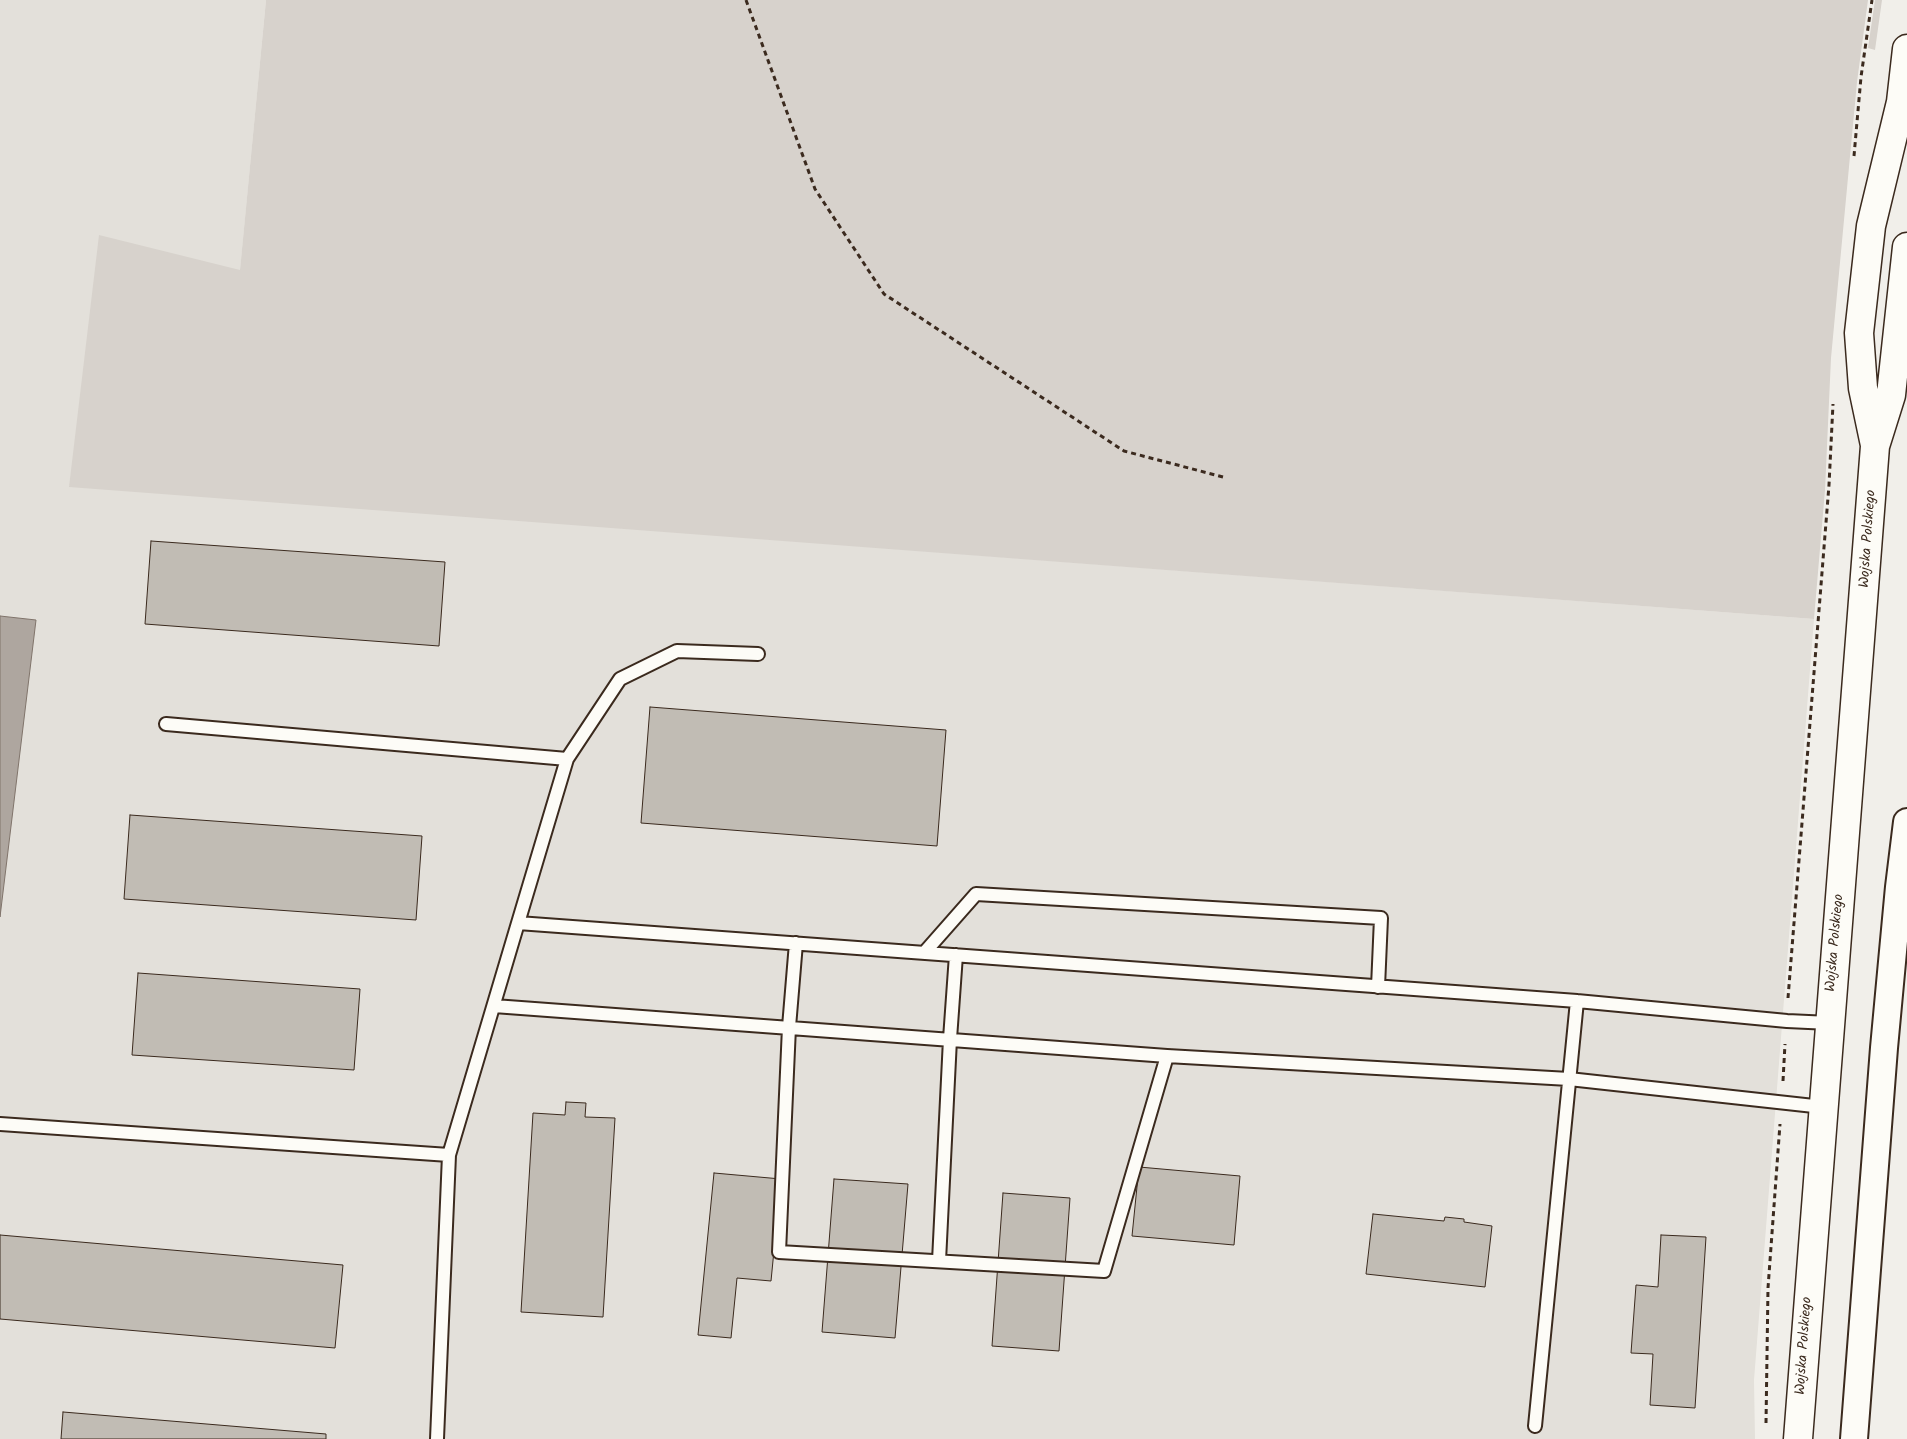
<!DOCTYPE html>
<html>
<head>
<meta charset="utf-8">
<style>
	body { margin:0 }
	canvas { display:block; background:#f1efea }
</style>
</head>
<body>
<canvas width="1907" height="1439"></canvas>
<script>
const ctx = document.querySelector('canvas').getContext('2d');
ctx.lineJoin = 'round';
function fill(path, color) {
  ctx.fillStyle = color;
  ctx.fill(path, 'evenodd');
}
function poly(rows) {
  const path = new Path2D();
  for (const r of rows) {
    path.moveTo(r[0], r[1]);
    for (let i = 2; i < r.length; i += 2) path.lineTo(r[i], r[i + 1]);
  }
  return path;
}
function strokePath(path, color, width, dash) {
  ctx.strokeStyle = color;
  ctx.lineWidth = width;
  ctx.lineCap = dash ? 'butt' : 'round';
  ctx.setLineDash(dash || []);
  ctx.stroke(path);
}
function write(font, color, halo, rows, align = 'center') {
  ctx.font = font + ' Kalam,sans-serif';
  ctx.lineWidth = 5;
  ctx.setLineDash([]);
  ctx.textBaseline = 'middle';
  ctx.strokeStyle = halo;
  ctx.fillStyle = color;
  for (const [text, x, y, turn = 0] of rows) {
    ctx.save();
    ctx.translate(x, y);
    ctx.rotate((+turn || 0) * Math.PI / 180);
    ctx.textAlign = isNaN(turn) ? turn : align;
    if (halo) ctx.strokeText(text, 0, 0);
    ctx.fillText(text, 0, 0);
    ctx.restore();
  }
}
const built = poly([
	[0,0,266,0,240,271,69,486,1814,619,1754,1380,1755,1439,0,1439]
]);
const green = poly([
	[266,0,1868,0,1857,82,1831,358,1825,490,1814,619,69,487,99,235,240,270],
	[1875,0,1882,0,1875,50,1868,48]
]);
const water = poly([
	[0,616,36,620,0,917,0,616]
]);
const building = poly([
	[151,541,445,562,439,646,145,624,151,541],
	[650,707,946,730,937,846,641,823,650,707],
	[130,815,422,836,416,920,124,899,130,815],
	[138,973,360,989,354,1070,132,1055,138,973],
	[566,1102,586,1103,585,1117,615,1118,603,1317,521,1312,533,1113,565,1115,566,1102],
	[1139,1167,1240,1176,1234,1245,1132,1236,1139,1167],
	[714,1173,781,1179,771,1281,737,1278,731,1338,698,1335,714,1173],
	[834,1179,908,1184,895,1338,822,1332,834,1179],
	[1003,1193,1070,1198,1059,1351,992,1346,1003,1193],
	[1373,1214,1444,1221,1445,1217,1464,1219,1464,1222,1492,1226,1485,1287,1366,1274,1373,1214],
	[0,1235,343,1265,335,1348,0,1319,0,1235],
	[1661,1235,1706,1237,1695,1408,1650,1405,1653,1354,1631,1353,1636,1285,1658,1287,1661,1235],
	[63,1412,326,1434,326,1439,61,1439,63,1412]
]);
const path = poly([
	[746,0,815,189,884,294,1124,451,1223,477],
	[1854,156,1861,77,1872,0],
	[1788,998,1829,485,1833,404],
	[1783,1081,1785,1044],
	[1766,1423,1768,1288,1780,1124]
]);
const lane = poly([
	[166,724,567,759],
	[518,923,567,759,620,679,677,651,758,654],
	[796,943,789,1027,779,1252,1104,1271,1167,1056],
	[924,953,976,894,1381,918,1378,987],
	[494,1006,1167,1056,1569,1079,1823,1107],
	[0,1124,449,1155],
	[939,1261,950,1039,956,955],
	[1535,1426,1577,1001],
	[437,1439,449,1155,518,923,1577,1001,1787,1021,1830,1023]
]);
const street = poly([
	[1854,1439,1884,1048,1899,887,1907,822]
]);
const secondary = poly([
	[1875,445,1863,388,1859,333,1871,226,1901,102,1907,49],
	[1798,1439,1875,446,1891,395,1907,247]
]);
const streetNames = [
	["Wojska Polskiego",1869,539,-86],
	["Wojska Polskiego",1836,943,-85],
	["Wojska Polskiego",1805,1346,-86]
];
fill(built, '#e3e0da');
fill(green, '#d7d2cc');
fill(water, '#aea69f');
strokePath(water, '#80746b', 1);
fill(building, '#c1bcb4');
strokePath(building, '#3b2a1e', 1);
strokePath(lane, '#3b2a1e', 16);
strokePath(street, '#3b2a1e', 30);
strokePath(secondary, '#3b2a1e', 31);
strokePath(path, '#3b2a1e', 3, [5, 4]);
strokePath(lane, '#fdfcf7', 12);
strokePath(street, '#fdfcf7', 26);
strokePath(secondary, '#fdfcf7', 28);
write('14px', '#3b2a1e', '#fdfcf7', streetNames);
</script>
</body>
</html>
